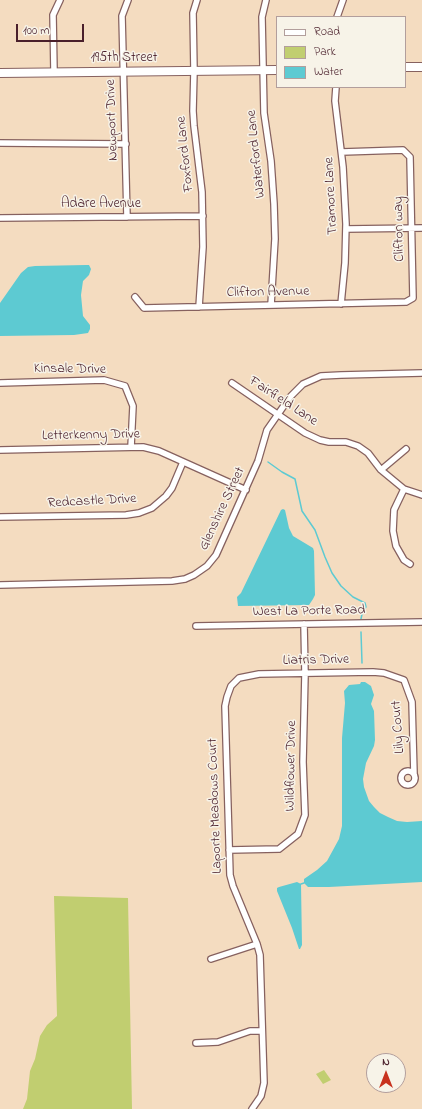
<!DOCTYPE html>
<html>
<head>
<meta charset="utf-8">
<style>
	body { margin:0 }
	#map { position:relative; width:422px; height:1109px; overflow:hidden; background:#f4dcc0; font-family:"Indie Flower",sans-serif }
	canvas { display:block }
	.legend { position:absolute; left:276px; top:16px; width:130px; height:72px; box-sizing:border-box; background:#f7f3e8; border:1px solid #b29e9c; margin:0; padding:5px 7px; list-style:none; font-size:12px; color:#4a1f2b }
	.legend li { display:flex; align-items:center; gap:8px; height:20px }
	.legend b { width:20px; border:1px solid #b29e9c }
	.north { position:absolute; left:366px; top:1053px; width:40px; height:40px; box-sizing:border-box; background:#f7f3e8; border:1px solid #b29e9c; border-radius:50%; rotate:0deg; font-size:11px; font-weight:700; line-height:16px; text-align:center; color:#4a1f2b }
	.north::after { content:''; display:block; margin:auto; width:14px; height:18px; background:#c8321e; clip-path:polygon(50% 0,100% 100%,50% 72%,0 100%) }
	.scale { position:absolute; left:16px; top:24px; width:68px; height:18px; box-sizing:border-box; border:2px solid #4a1f2b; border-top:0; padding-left:5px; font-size:12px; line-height:14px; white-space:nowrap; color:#4a1f2b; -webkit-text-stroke:3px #f7f3e8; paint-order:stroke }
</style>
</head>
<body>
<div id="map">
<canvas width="422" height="1109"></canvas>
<ul class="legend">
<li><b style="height:5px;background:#fff"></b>Road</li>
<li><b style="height:11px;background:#c1ce70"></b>Park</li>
<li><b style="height:11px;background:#5dcad2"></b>Water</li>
</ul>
<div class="north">N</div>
<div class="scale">100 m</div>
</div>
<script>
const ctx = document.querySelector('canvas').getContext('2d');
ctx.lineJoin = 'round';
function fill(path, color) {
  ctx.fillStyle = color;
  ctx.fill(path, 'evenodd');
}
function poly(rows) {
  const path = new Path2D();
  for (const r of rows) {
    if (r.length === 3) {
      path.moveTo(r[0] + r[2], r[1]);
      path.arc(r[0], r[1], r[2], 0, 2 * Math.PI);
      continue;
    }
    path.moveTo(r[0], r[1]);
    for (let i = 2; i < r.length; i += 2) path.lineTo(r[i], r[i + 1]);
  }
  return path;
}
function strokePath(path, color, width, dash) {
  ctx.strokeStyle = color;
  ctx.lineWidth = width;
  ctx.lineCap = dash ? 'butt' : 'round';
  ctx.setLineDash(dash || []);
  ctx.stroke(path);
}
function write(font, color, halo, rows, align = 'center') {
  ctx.font = font + ' "Indie Flower",sans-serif';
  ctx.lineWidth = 3;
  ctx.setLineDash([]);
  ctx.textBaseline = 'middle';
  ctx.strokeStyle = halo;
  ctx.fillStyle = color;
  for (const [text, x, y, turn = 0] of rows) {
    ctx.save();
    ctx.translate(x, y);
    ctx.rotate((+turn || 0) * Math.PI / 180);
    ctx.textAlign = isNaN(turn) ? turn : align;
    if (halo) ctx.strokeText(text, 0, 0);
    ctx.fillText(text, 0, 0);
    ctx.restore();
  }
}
const green = poly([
	[54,896,128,898,132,1109,23,1109,27,1099,30,1071,35,1059,40,1036,47,1025,57,1016],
	[324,1070,331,1080,323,1084,316,1074]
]);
const water = poly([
	[86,265,89,265,91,269,89,275,83,281,81,295,83,316,90,325,90,329,88,333,74,335,0,336,0,303,21,273,28,267,35,266],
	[283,509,285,510,289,528,293,536,313,548,314,551,315,595,313,599,309,605,238,606,237,597,241,593,281,510],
	[361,682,365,682,371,686,374,695,371,704,374,711,375,740,374,746,366,763,363,779,364,787,369,801,374,807,380,813,388,817,397,821,407,822,422,821,422,882,329,887,308,887,304,883,304,879,317,870,327,861,339,839,342,826,342,738,345,703,344,691,349,685,360,684],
	[297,882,301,884,302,945,300,949,299,949,292,928,277,891,277,888,279,887]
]);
const stream = poly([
	[268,462,282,472,295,479,302,511,315,530,325,557,332,573,341,586,353,597,365,603,366,607,362,614,361,619],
	[361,632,362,663],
	[301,884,304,883]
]);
const street = poly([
	[197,0,193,13,194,71,193,111,194,126,202,192,203,247,199,307],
	[266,0,262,17,264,113,271,161,274,204,275,239,271,305],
	[337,17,343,0],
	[54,72,53,15,60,0],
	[336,87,335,101,343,167,346,224,345,263,341,304],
	[0,143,126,144],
	[127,217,122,16,128,0],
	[0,218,203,216],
	[346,229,422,228],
	[135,297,144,308,406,302,413,298,410,157,403,150,342,152],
	[0,383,104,380,125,386,133,406,131,447],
	[232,383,305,433,320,440,329,442,346,442,358,446,368,453,381,470,404,489,422,495],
	[0,450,143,447,159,451,246,490],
	[381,470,406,449],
	[404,489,394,510,393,531,396,546,404,560,410,564],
	[0,517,126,515,139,513,152,508,166,496,172,488,183,462],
	[0,585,172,581,185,579,194,575,207,566,216,555,258,461,267,430,290,397,303,384,321,376,341,375,422,373],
	[196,626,422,622],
	[408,778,7],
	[229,850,279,849,298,834,305,815,303,762,305,674,304,624],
	[211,959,257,944],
	[196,1043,218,1042,250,1031,262,1031],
	[252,1109,261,1096,264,1083,260,955,257,944,233,886,230,875,225,706,227,697,231,686,239,678,259,674,373,672,384,673,404,680,412,702,414,774]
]);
const secondary = poly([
	[405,67,422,67],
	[0,73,277,70]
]);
const streetNames = [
	["195th Street",124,59],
	["Newport Drive",113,120,-92],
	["Foxford Lane",186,154,-96],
	["Waterford Lane",257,154,-96],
	["Tramore Lane",332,196,-93],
	["Adare Avenue",101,205],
	["Clifton way",400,229,-91],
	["Clifton Avenue",268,293,-1],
	["Kinsale Drive",70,370,1],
	["Fairfield Lane",283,402,33],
	["Letterkenny Drive",91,436,-1],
	["Redcastle Drive",92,502,-3],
	["Glenshire Street",223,509,-65],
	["West La Porte Road",309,612,-1],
	["Liatris Drive",316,661,-1],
	["Lily Court",399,727,-94],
	["Wildflower Drive",292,766,-89],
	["Laporte Meadows Court",216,806,-92]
];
fill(green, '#c1ce70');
fill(water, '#5dcad2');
strokePath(stream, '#5dcad2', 1.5);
strokePath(street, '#86615f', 8);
strokePath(secondary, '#86615f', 10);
strokePath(street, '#fff', 5.5);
strokePath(secondary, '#fff', 8);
write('14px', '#4a1f2b', '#f7f3e8', streetNames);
</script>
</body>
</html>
